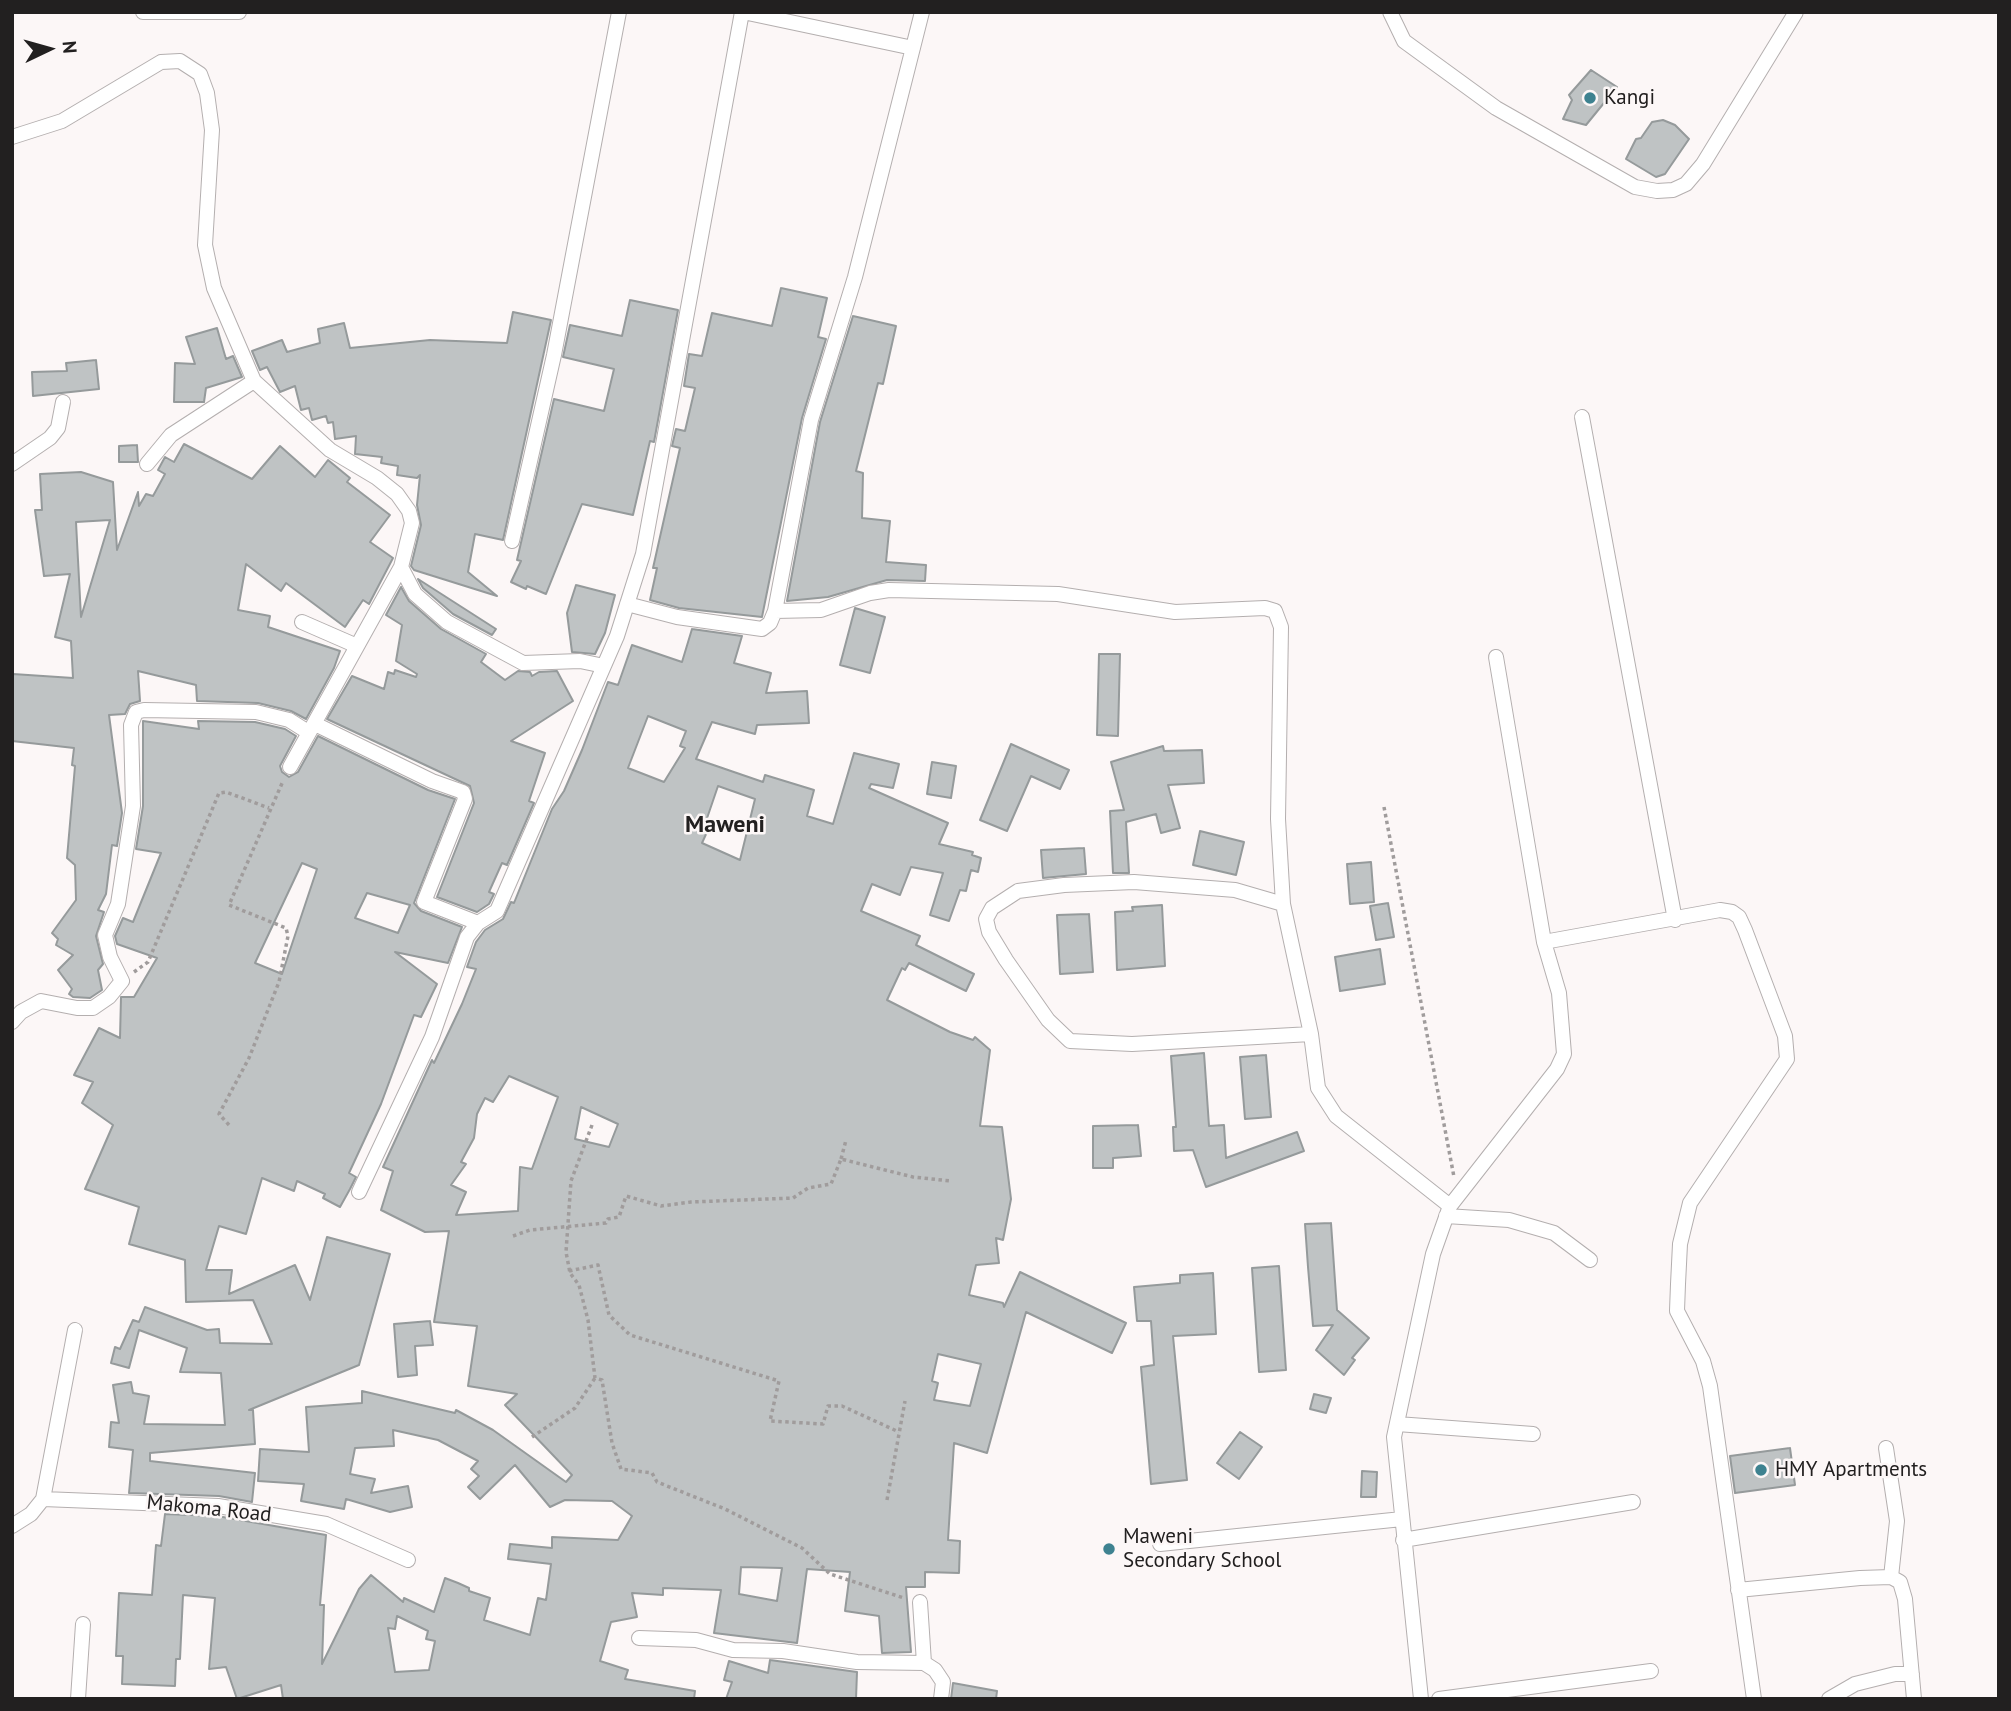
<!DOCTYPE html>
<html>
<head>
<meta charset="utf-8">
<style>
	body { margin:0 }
	#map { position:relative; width:2011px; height:1711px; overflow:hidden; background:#fcf7f7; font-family:"PT Sans",sans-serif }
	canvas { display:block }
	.frame { position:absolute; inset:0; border:14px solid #222020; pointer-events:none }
	.north { position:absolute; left:14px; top:14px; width:70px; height:70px; -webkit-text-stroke:5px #fcf7f7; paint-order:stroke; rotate:85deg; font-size:19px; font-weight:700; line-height:28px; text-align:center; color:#222020 }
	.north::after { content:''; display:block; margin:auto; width:24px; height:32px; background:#222020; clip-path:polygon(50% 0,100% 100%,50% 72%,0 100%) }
</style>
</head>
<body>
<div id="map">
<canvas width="2011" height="1711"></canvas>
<div class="frame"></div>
<div class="north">N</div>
</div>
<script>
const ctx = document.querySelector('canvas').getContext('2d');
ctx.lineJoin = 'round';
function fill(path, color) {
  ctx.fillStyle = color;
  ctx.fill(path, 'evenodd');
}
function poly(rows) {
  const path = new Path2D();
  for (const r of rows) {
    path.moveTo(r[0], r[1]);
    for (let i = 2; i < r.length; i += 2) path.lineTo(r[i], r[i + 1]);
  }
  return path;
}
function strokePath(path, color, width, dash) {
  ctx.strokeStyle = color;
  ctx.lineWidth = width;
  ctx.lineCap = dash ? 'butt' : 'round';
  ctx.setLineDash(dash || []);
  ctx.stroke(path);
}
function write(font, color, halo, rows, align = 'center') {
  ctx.font = font + ' "PT Sans",sans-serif';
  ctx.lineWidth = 5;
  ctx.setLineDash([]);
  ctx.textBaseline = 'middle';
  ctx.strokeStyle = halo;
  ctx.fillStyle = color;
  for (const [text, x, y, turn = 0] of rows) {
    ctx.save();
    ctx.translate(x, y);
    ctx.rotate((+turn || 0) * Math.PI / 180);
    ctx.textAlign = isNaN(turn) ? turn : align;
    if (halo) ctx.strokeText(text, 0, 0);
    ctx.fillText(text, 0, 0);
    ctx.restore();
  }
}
const building = poly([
	[1591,70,1617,87,1586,125,1563,119,1572,100,1569,95,1591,70],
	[1663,120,1675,125,1689,139,1665,174,1656,177,1626,159,1636,139,1641,138,1652,122,1663,120],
	[781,288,827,298,818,337,826,339,802,418,762,617,679,608,650,600,657,568,653,568,680,448,672,446,676,429,685,431,695,388,684,386,689,354,702,356,712,313,772,326,781,288],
	[630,300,678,310,654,442,650,441,633,515,582,504,546,594,527,586,526,589,511,582,521,561,517,560,554,399,604,411,614,369,563,357,570,325,622,336,630,300],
	[513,312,551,320,503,540,475,534,468,572,497,596,414,570,411,566,421,525,417,505,420,475,417,478,397,475,398,466,381,463,382,457,355,454,356,436,335,439,333,422,328,423,326,416,312,420,309,408,301,410,295,386,280,392,267,367,260,370,252,351,282,340,287,352,320,343,318,329,344,323,350,348,430,340,507,343,513,312],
	[853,316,896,326,883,384,878,383,856,471,863,473,862,518,890,521,886,562,926,565,925,581,887,580,828,597,787,601,820,422,853,316],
	[217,328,226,359,233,356,242,377,206,388,204,402,174,402,175,363,195,364,186,337,217,328],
	[96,360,99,389,33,396,32,372,67,371,66,363,96,360],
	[184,444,252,479,280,446,315,477,328,460,350,478,347,482,390,515,370,542,393,558,369,604,363,600,345,627,286,583,281,591,246,564,238,610,270,616,268,627,340,651,334,668,306,719,291,711,258,703,197,701,196,685,138,671,140,701,130,704,125,714,109,715,122,813,117,846,112,845,106,894,98,910,104,912,96,936,103,964,98,970,102,990,90,998,73,997,69,994,72,989,58,970,73,955,56,945,58,939,52,933,76,900,75,865,67,858,75,766,72,765,74,748,12,741,13,674,73,678,71,641,55,637,70,574,44,576,35,510,42,510,40,474,81,472,113,482,117,550,138,492,139,506,146,494,153,496,165,474,158,470,165,457,174,462,184,444],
	[110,520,81,617,76,522,110,520],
	[137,445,138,462,119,462,119,446,137,445],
	[418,579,496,629,492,635,453,614,423,588,418,579],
	[576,585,615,595,605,633,595,654,572,652,567,613,576,585],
	[401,587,409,601,441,629,486,654,481,662,505,680,518,671,530,672,532,676,539,672,557,671,573,701,511,741,545,753,529,801,534,803,507,865,502,863,489,892,494,894,489,904,477,912,437,897,474,803,470,786,327,719,352,676,384,689,388,672,394,674,395,670,416,677,417,674,396,661,402,625,386,615,401,587],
	[855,608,885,617,870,673,840,665,855,608],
	[692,629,742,636,734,663,771,673,766,693,807,691,809,723,757,725,755,734,712,722,696,759,763,782,765,775,814,790,807,816,833,824,854,753,899,764,893,788,871,784,869,788,948,823,939,844,973,852,972,855,981,858,978,872,971,870,966,891,960,890,949,921,930,915,943,873,911,867,900,895,872,884,861,911,920,936,916,945,974,974,966,991,909,963,905,970,902,968,887,1000,950,1032,973,1040,975,1037,990,1050,980,1126,1002,1127,1011,1199,1003,1240,996,1238,999,1263,976,1265,969,1295,1003,1303,1004,1307,1020,1272,1126,1323,1112,1353,1026,1312,987,1453,954,1443,948,1540,960,1541,959,1573,925,1572,925,1587,906,1587,911,1652,882,1653,879,1616,845,1611,850,1572,807,1569,797,1643,714,1633,721,1590,663,1588,663,1595,632,1593,637,1617,611,1622,600,1661,628,1670,625,1679,695,1691,694,1699,283,1699,281,1685,237,1699,226,1667,209,1669,215,1598,183,1595,180,1659,176,1659,175,1686,122,1684,123,1656,116,1656,119,1593,152,1595,156,1545,161,1546,165,1514,217,1516,326,1535,320,1605,324,1605,322,1664,359,1589,371,1575,403,1602,404,1598,434,1612,445,1578,458,1583,469,1588,469,1591,490,1598,484,1620,530,1635,538,1598,546,1600,551,1564,508,1559,510,1544,552,1548,552,1537,618,1540,632,1516,612,1501,565,1500,550,1507,515,1465,480,1499,468,1487,479,1476,471,1469,478,1461,438,1440,393,1430,394,1446,355,1448,350,1474,375,1479,371,1493,408,1486,412,1507,390,1512,346,1499,344,1509,301,1501,304,1484,258,1481,260,1449,309,1452,306,1407,362,1403,362,1391,455,1413,456,1410,493,1430,566,1482,572,1475,505,1405,517,1394,468,1386,477,1326,434,1322,449,1231,425,1232,381,1210,393,1171,383,1167,432,1060,434,1063,462,1004,476,969,467,967,476,942,485,930,503,919,511,902,514,903,552,809,564,791,582,750,608,682,618,685,632,645,682,662,692,629],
	[648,716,686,731,680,746,685,748,664,782,628,768,648,716],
	[718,786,755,799,740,860,702,843,707,832,703,830,718,786],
	[509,1076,558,1097,532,1169,520,1167,518,1211,456,1215,466,1192,451,1185,466,1164,461,1162,474,1138,477,1114,485,1098,493,1102,509,1076],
	[581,1107,618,1124,609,1147,575,1139,581,1107],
	[938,1354,981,1364,970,1406,934,1400,938,1383,932,1381,938,1354],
	[741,1567,782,1568,777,1601,739,1594,741,1567],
	[397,1616,428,1631,426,1639,435,1641,429,1670,395,1672,388,1628,395,1629,397,1616],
	[1099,654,1120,654,1118,736,1097,735,1099,654],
	[143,721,199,729,198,721,255,722,285,729,296,736,280,766,282,772,289,777,298,772,318,736,428,790,455,799,414,903,421,911,462,927,448,963,395,952,437,984,421,1017,414,1015,381,1104,349,1173,356,1177,350,1189,340,1207,323,1198,325,1194,297,1181,294,1191,262,1178,246,1234,219,1226,206,1270,232,1270,229,1294,295,1265,310,1300,327,1237,390,1254,359,1365,249,1410,253,1410,255,1444,150,1453,150,1461,255,1473,252,1502,219,1496,129,1493,133,1450,109,1447,111,1422,119,1423,113,1385,131,1382,133,1393,149,1396,144,1424,225,1425,221,1373,180,1372,187,1348,139,1330,129,1368,111,1363,115,1347,120,1349,133,1320,139,1322,145,1307,207,1330,219,1329,220,1343,272,1344,253,1300,186,1302,185,1260,129,1244,139,1207,85,1189,113,1125,82,1103,93,1082,74,1075,99,1028,120,1038,121,997,134,997,157,958,117,944,115,936,123,918,133,922,161,853,136,849,143,806,143,721],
	[302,863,317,869,282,974,255,963,302,863],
	[367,893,410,905,398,933,355,918,367,893],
	[1011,744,1069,770,1060,789,1031,776,1007,831,980,820,1011,744],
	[1163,746,1164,751,1202,750,1204,783,1168,785,1180,828,1161,833,1156,814,1126,822,1129,873,1113,873,1110,811,1124,810,1111,762,1163,746],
	[932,762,956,766,951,798,927,794,932,762],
	[1200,831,1244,842,1236,875,1193,865,1200,831],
	[1084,848,1086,874,1043,878,1041,850,1084,848],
	[1371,862,1374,902,1350,904,1347,864,1371,862],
	[1388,903,1394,937,1376,940,1370,906,1388,903],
	[1162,905,1165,966,1117,970,1115,912,1133,911,1132,907,1162,905],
	[1089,914,1093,972,1060,974,1057,915,1089,914],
	[1380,949,1385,984,1340,991,1335,957,1380,949],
	[1204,1053,1209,1126,1224,1125,1226,1158,1297,1132,1304,1151,1206,1187,1193,1150,1174,1151,1173,1127,1176,1127,1171,1056,1204,1053],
	[1266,1055,1271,1117,1245,1119,1240,1057,1266,1055],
	[1138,1125,1141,1156,1113,1158,1113,1168,1093,1168,1093,1126,1138,1125],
	[1331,1223,1337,1310,1369,1338,1352,1358,1355,1360,1344,1375,1316,1350,1333,1325,1313,1326,1308,1267,1305,1224,1331,1223],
	[1279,1266,1286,1370,1259,1372,1252,1268,1279,1266],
	[1213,1273,1216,1334,1173,1336,1187,1480,1151,1484,1141,1367,1154,1365,1151,1321,1137,1321,1134,1287,1180,1283,1180,1275,1213,1273],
	[430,1321,433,1345,415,1346,417,1375,398,1377,394,1324,430,1321],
	[1314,1394,1331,1398,1326,1413,1310,1409,1314,1394],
	[1240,1432,1262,1447,1239,1479,1217,1463,1240,1432],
	[1790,1448,1795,1485,1735,1493,1730,1456,1790,1448],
	[1362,1471,1377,1472,1376,1497,1361,1497,1362,1471],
	[770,1660,857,1672,856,1699,726,1699,732,1682,724,1680,729,1661,768,1673,770,1660],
	[953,1683,997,1691,996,1699,951,1699,953,1683]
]);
const path = poly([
	[1384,807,1454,1177],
	[134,972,148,962,219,793,226,792,269,808],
	[229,1125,219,1114,249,1058,279,982,288,936,286,928,229,905,283,781],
	[592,1125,571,1181,566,1252,570,1273,579,1285,588,1320,595,1378,602,1380,612,1443,621,1469,652,1473,657,1482,725,1509,802,1548,830,1574,904,1598],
	[841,1159,846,1140],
	[513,1236,530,1230,606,1223,608,1219,619,1217,626,1196,661,1206,691,1202,793,1198,808,1188,831,1184,841,1159,913,1177,951,1181],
	[569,1271,598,1265,609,1315,630,1335,779,1381,770,1421,823,1424,828,1406,842,1406,899,1432],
	[532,1437,575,1408,595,1378],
	[887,1500,905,1401]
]);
const minor = poly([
	[143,12,239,12],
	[743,12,913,48],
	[1390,12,1404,41,1496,108,1635,187,1657,191,1673,190,1686,184,1703,164,1796,12],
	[12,137,62,121,161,62,180,61,200,74,207,93,212,130,205,245,214,288,254,381],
	[1582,417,1675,920],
	[12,464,50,438,58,428,63,402],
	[147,464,171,435,254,381,330,450,377,478,397,494,409,511,412,523,401,567,415,594,447,622,523,663,580,661,604,666],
	[512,541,554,355,619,12],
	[627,604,677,617,762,629,770,623,775,611,811,420,855,277,922,12],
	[775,611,821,610,870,593,889,590,1058,594,1175,612,1265,608,1275,611,1281,627,1278,819,1283,904],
	[302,622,357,646],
	[315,724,432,781,463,792,465,799,424,902,478,923],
	[290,767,401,567],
	[1544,942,1720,910,1732,912,1739,917,1745,930,1785,1036,1787,1059,1690,1203,1680,1244,1678,1284,1677,1311,1703,1361,1710,1386,1754,1699],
	[12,1022,21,1012,41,1001,77,1008,93,1008,109,997,122,981,110,957,105,935,118,904,133,806,131,725,136,712,144,710,256,712,289,720,308,732],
	[1311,1034,1132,1044,1070,1041,1048,1020,1006,960,989,932,986,919,992,908,1018,891,1064,885,1134,882,1235,890,1283,904,1311,1034,1318,1088,1336,1116,1450,1206],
	[359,1192,432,1037,467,937,478,923,497,911,617,636,643,554,742,12],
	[1446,1216,1509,1220,1554,1233,1590,1260],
	[1397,1424,1533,1434],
	[1886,1448,1897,1521,1891,1577],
	[43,1499,75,1330],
	[12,1526,31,1514,43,1499,218,1506,326,1524,408,1560],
	[1403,1540,1633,1502],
	[1160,1544,1402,1519],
	[1738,1590,1860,1578,1891,1577,1900,1582,1905,1599,1914,1699],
	[920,1602,924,1663,935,1670,943,1682,941,1699],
	[639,1638,696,1640,733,1650,783,1651,857,1662,924,1663],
	[78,1699,83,1624],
	[1421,1699,1394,1437,1433,1254,1450,1206,1557,1069,1564,1054,1559,993,1544,942,1496,657],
	[1439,1699,1651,1671],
	[1829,1699,1855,1684,1895,1674,1912,1674]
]);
const markers = [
	[1590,98,7,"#3e8290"],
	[1761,1470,7,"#3e8290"],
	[1109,1549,7,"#3e8290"]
];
const poiNames = [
	["Kangi",1604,98],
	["HMY Apartments",1775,1470],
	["Maweni",1123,1537],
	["Secondary School",1123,1561]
];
const streetNames = [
	["Makoma Road",209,1509,6]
];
const quarterNames = [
	["Maweni",725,825]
];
fill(building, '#bfc3c4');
strokePath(building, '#959a9b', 2);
strokePath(minor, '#b4afaf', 16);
strokePath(path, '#a09c9c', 3.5, [3.5, 3.5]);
strokePath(minor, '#fff', 14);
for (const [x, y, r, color] of markers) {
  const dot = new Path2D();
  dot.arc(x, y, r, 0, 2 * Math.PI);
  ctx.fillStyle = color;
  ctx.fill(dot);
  strokePath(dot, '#fcf7f7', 2.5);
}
write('21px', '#222020', '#fcf7f7', poiNames, 'left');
write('21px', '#222020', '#fcf7f7', streetNames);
write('bold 24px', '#222020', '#fcf7f7', quarterNames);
</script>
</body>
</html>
